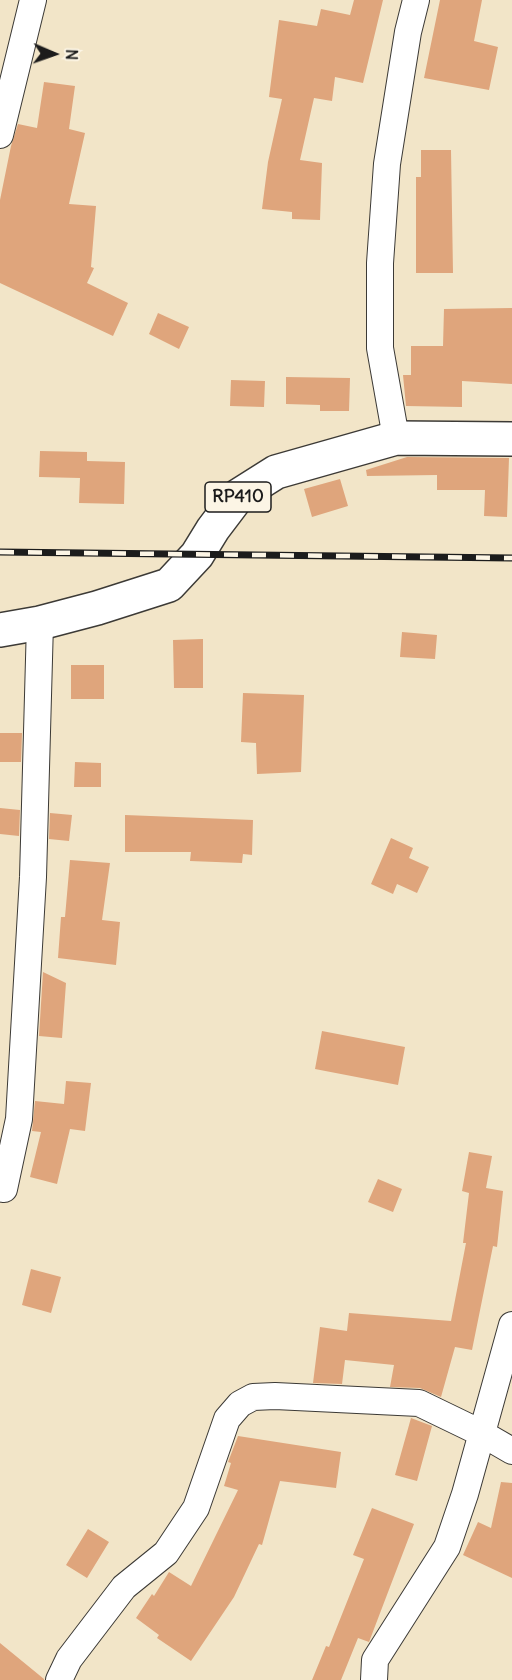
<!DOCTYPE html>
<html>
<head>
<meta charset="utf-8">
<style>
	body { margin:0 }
	#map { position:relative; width:512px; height:1680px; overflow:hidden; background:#f2e5c8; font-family:Delius,sans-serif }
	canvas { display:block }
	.north { position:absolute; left:24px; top:24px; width:60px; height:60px; -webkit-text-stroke:4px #fcf5e5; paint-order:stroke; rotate:92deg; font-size:16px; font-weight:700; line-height:24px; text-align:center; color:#1c1c1c }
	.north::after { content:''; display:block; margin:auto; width:21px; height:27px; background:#1c1c1c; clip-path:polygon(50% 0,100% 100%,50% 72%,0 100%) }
</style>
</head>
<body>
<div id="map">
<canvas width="512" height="1680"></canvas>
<div class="north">N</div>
</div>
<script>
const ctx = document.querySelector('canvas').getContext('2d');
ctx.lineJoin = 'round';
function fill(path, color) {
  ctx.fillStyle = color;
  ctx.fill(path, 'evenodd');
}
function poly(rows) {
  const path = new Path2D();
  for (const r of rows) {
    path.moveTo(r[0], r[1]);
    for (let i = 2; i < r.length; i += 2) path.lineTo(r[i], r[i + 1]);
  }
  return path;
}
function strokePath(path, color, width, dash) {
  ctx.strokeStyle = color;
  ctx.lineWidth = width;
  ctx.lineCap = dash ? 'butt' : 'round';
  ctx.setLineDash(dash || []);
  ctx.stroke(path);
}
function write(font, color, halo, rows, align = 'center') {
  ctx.font = font + ' Delius,sans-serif';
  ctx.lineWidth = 4.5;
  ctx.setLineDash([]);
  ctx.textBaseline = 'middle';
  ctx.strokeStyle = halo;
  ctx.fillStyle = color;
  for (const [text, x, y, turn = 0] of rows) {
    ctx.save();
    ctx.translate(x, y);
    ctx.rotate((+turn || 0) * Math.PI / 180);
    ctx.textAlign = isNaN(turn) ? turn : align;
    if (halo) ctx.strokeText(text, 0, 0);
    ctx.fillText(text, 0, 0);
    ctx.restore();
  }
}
const building = poly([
	[354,0,383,0,363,83,335,77,332,101,314,98,300,160,322,163,320,220,292,219,292,212,262,209,268,162,282,99,269,97,279,20,317,26,321,9,350,15],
	[440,0,482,0,474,41,498,47,489,90,424,78],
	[44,82,75,86,69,129,85,133,69,204,96,206,91,267,94,268,87,283,128,303,113,336,0,283,0,200,11,146,18,124,37,128],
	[421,150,451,150,453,273,416,273,416,177,421,177],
	[512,308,512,384,462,381,462,407,406,406,403,375,411,375,411,346,443,346,444,309],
	[158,313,189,327,179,349,149,334],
	[286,377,350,378,349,411,320,411,320,405,286,404],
	[231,380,265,381,264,407,230,406],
	[40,451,87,452,87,461,125,462,124,504,79,503,80,478,39,477],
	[407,457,509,458,507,517,484,516,485,490,437,490,437,475,367,476,366,470],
	[340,479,348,506,312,517,304,489],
	[402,632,437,635,435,659,400,657],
	[203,639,203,688,174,688,173,640],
	[71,665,104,665,104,699,71,699],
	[243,693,304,695,301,772,257,774,256,743,241,742],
	[0,733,22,733,21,762,0,762],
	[75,762,101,763,101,787,74,787],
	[0,808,20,810,19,836,0,834],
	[50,813,72,815,69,841,49,839],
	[125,815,253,820,252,855,243,854,242,863,190,861,191,852,125,852],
	[391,838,413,848,409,858,429,867,417,893,397,884,393,894,371,884],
	[70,860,110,863,102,920,120,922,116,965,58,958,61,917,65,917],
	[43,972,66,983,62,1038,39,1036],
	[322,1031,405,1047,398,1085,315,1069],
	[66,1081,91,1083,85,1131,70,1129,57,1184,30,1177,41,1132,32,1131,35,1101,64,1104],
	[469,1152,492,1156,486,1188,503,1191,497,1247,493,1246,472,1350,455,1347,441,1397,420,1388,390,1387,394,1365,345,1360,342,1384,313,1383,320,1327,347,1331,349,1313,451,1321,466,1243,463,1243,469,1193,462,1191],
	[378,1179,402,1189,393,1212,368,1202],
	[31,1269,61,1277,51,1313,22,1305],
	[411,1418,432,1426,417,1481,395,1475],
	[238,1436,341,1452,336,1488,280,1481,262,1545,259,1544,234,1597,191,1661,157,1638,159,1635,136,1618,152,1594,154,1596,169,1572,191,1586,238,1490,224,1486,231,1463,228,1462],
	[501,1482,512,1483,512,1578,463,1555,478,1522,491,1528],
	[372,1508,414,1524,369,1642,358,1638,341,1680,312,1680,326,1646,329,1647,364,1559,353,1555],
	[88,1529,109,1542,87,1578,66,1565],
	[0,1643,44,1679,44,1680,0,1680]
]);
const street = poly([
	[0,135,33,0],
	[396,438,380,348,380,263,387,164,408,32,416,0],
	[4,1189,19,1119,33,877,40,623],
	[59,1680,69,1659,124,1587,166,1553,196,1508,227,1419,240,1404,253,1397,275,1396,419,1403,481,1433,512,1451],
	[374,1680,375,1660,447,1547,465,1494,512,1325]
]);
const primary = poly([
	[0,630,40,623,97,608,169,585,197,555,213,529,238,496,276,472,396,438,512,439]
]);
const rail = poly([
	[0,552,512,558]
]);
const shields = [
	[238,497,66]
];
const shieldNames = [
	["RP410",238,497]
];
fill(building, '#dfa57c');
strokePath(street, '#3c3a36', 28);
strokePath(primary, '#3c3a36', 36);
strokePath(street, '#fff', 26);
strokePath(primary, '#fff', 33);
strokePath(rail, '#1c1c1c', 7);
strokePath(rail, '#fcf5e5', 4.5, [14]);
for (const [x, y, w] of shields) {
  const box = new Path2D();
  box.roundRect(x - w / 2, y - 15, w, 30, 4.5);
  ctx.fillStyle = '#fcf5e5';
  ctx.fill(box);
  strokePath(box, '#1c1c1c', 1.5);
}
write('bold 18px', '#1c1c1c', null, shieldNames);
</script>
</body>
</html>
